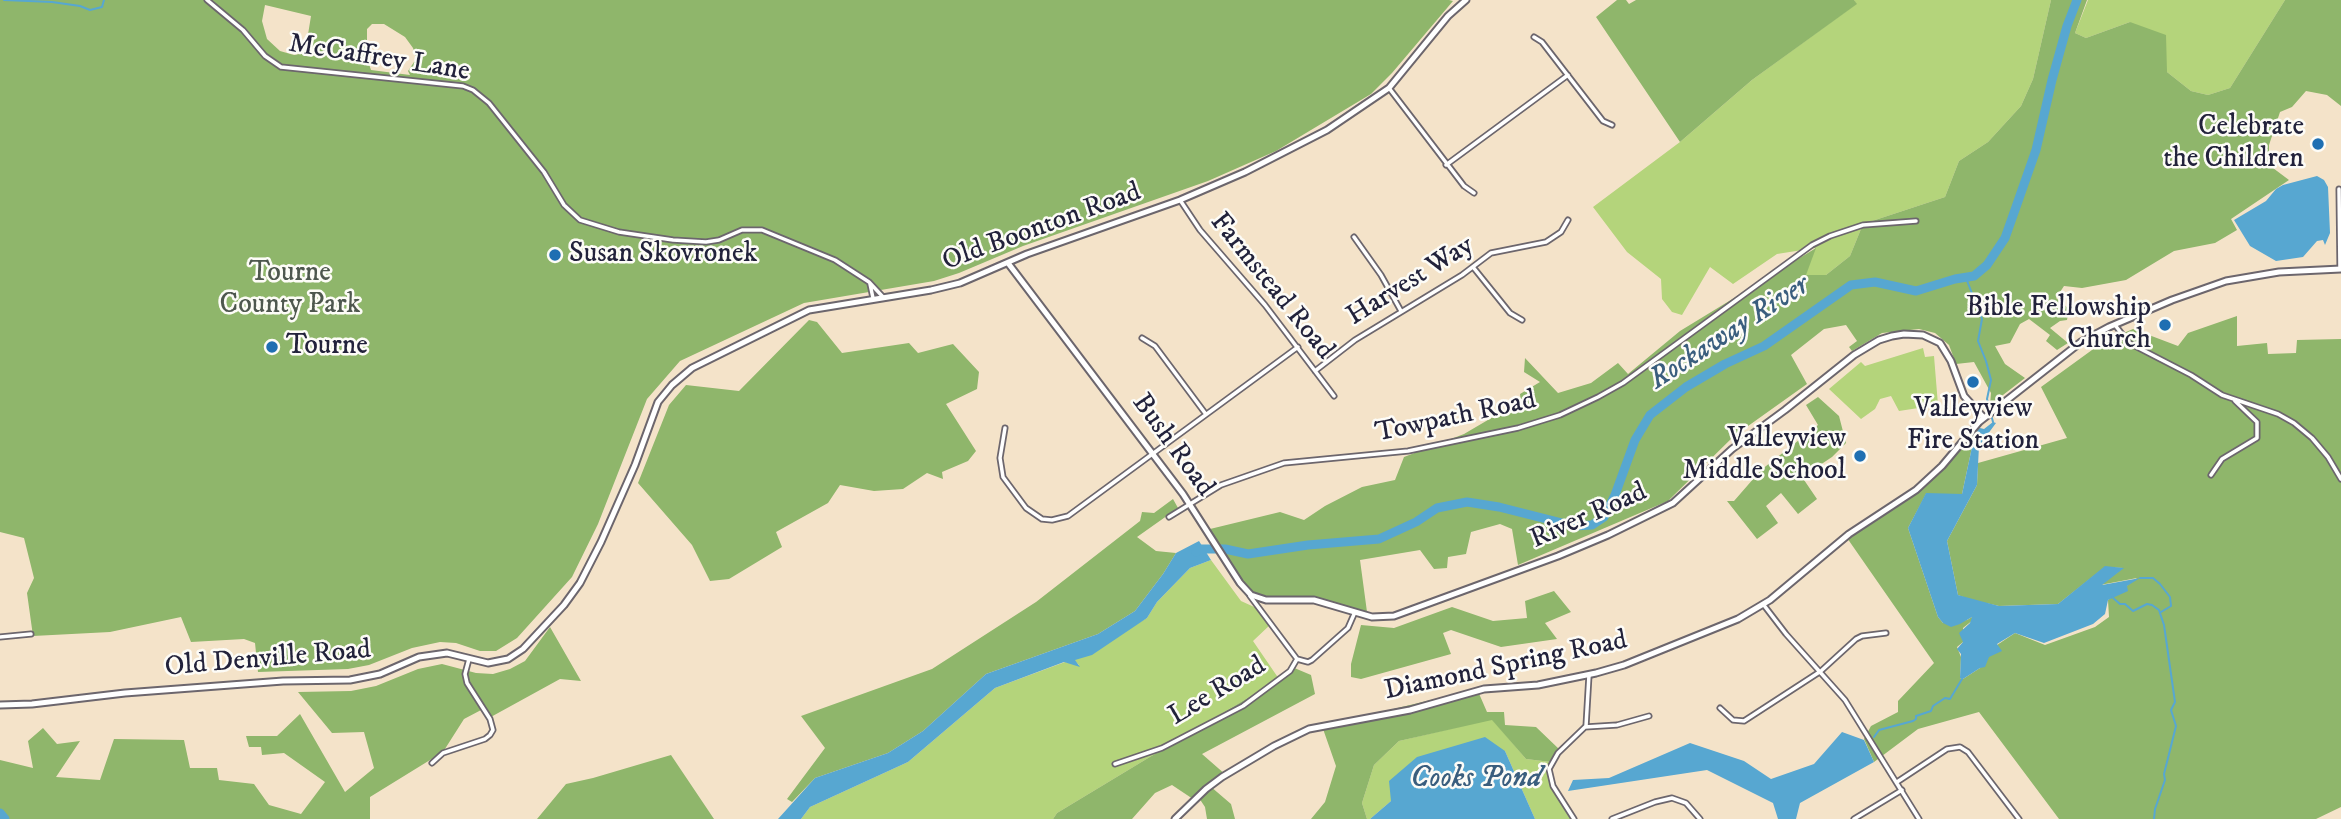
<!DOCTYPE html>
<html>
<head>
<meta charset="utf-8">
<style>
	body { margin:0 }
	canvas { display:block; background:#f4e3c9 }
</style>
</head>
<body>
<canvas width="2341" height="819"></canvas>
<script>
const ctx = document.querySelector('canvas').getContext('2d');
ctx.lineJoin = 'round';
function fill(path, color) {
  ctx.fillStyle = color;
  ctx.fill(path, 'evenodd');
}
function poly(rows) {
  const path = new Path2D();
  for (const r of rows) {
    path.moveTo(r[0], r[1]);
    for (let i = 2; i < r.length; i += 2) path.lineTo(r[i], r[i + 1]);
  }
  return path;
}
function strokePath(path, color, width, dash) {
  ctx.strokeStyle = color;
  ctx.lineWidth = width;
  ctx.lineCap = dash ? 'butt' : 'round';
  ctx.setLineDash(dash || []);
  ctx.stroke(path);
}
function write(font, color, halo, rows, align = 'center') {
  ctx.font = font + ' "IM FELL DW Pica",serif';
  ctx.lineWidth = 5;
  ctx.setLineDash([]);
  ctx.textBaseline = 'middle';
  ctx.strokeStyle = halo;
  ctx.fillStyle = color;
  for (const [text, x, y, turn = 0] of rows) {
    ctx.save();
    ctx.translate(x, y);
    ctx.rotate((+turn || 0) * Math.PI / 180);
    ctx.textAlign = isNaN(turn) ? turn : align;
    if (halo) ctx.strokeText(text, 0, 0);
    ctx.fillText(text, 0, 0);
    ctx.restore();
  }
}
const green = poly([
	[1854,0,2051,0,2033,79,2021,106,1988,142,1959,161,1945,197,1863,224,1850,256,1826,275,1805,275,1815,248,1777,254,1733,284,1710,267,1682,315,1672,312,1662,299,1661,279,1627,252,1593,207,1680,142,1752,80,1856,4],
	[2088,0,2285,0,2230,88,2208,95,2191,91,2167,72,2130,22,2086,38,2075,33],
	[1923,348,1925,357,1934,356,1938,405,1899,411,1891,396,1880,399,1875,409,1861,419,1829,389,1861,362,1865,366],
	[1211,560,1241,601,1263,611,1271,624,1253,641,1279,679,1057,813,1053,819,801,819,810,807,908,762,995,688,1065,662,1079,665,1074,660,1147,618,1157,602,1190,568],
	[1492,719,1526,759,1551,762,1552,786,1576,819,1535,819,1505,751,1391,801,1370,819,1367,819,1362,803,1374,765,1399,741]
]);
const forest = poly([
	[0,0,1449,0,1453,1,1392,73,1371,94,1276,151,1208,181,1023,246,959,273,934,281,804,303,680,361,647,399,598,524,572,577,517,638,496,651,480,651,456,643,440,642,412,648,369,665,348,669,258,672,255,643,244,639,191,642,181,617,110,632,33,636,27,593,34,578,24,538,0,532],
	[265,5,311,16,305,53,294,55,280,51,267,39,262,21],
	[372,24,384,24,405,37,413,48,416,59,408,71,410,75,371,70,367,58,367,29],
	[1617,0,1626,0,1629,4,1636,0,1854,0,1857,4,1752,80,1680,142,1596,17],
	[2051,0,2087,0,2075,33,2086,38,2130,22,2166,35,2167,72,2191,91,2208,95,2230,88,2285,0,2341,0,2341,106,2327,95,2306,91,2292,107,2280,112,2269,145,2269,165,2289,180,2231,219,2237,230,2215,243,2174,251,2126,280,2082,288,2064,286,2056,298,2069,309,2067,320,2060,321,2050,328,2068,343,2057,350,2046,341,2050,335,2029,319,2020,324,2010,343,1995,346,2005,364,2025,378,1990,405,1991,393,1974,362,1956,364,1949,345,1935,333,1919,329,1882,333,1852,351,1849,347,1857,341,1846,325,1824,329,1791,355,1807,384,1734,436,1668,501,1518,565,1512,529,1500,524,1471,532,1466,554,1448,557,1447,568,1434,569,1420,550,1360,560,1367,612,1314,597,1286,598,1258,595,1249,590,1233,568,1210,529,1280,512,1304,520,1325,506,1362,487,1395,480,1404,457,1464,434,1493,417,1522,410,1520,394,1540,382,1524,372,1525,358,1558,393,1591,383,1618,363,1628,374,1680,331,1816,248,1806,275,1826,275,1850,256,1863,224,1945,197,1959,161,1988,142,2021,106,2033,79],
	[2237,316,2237,346,2267,343,2268,354,2296,353,2297,340,2341,339,2341,807,2316,819,2059,819,1979,712,1918,729,1874,762,1864,739,1871,726,1898,712,1898,701,1934,663,1845,535,1918,488,1974,425,1980,428,1975,433,1962,494,1926,494,1908,528,1938,617,1943,623,1967,620,1972,617,1973,620,1963,628,1963,642,1957,647,1961,657,1960,678,1963,679,1980,668,1997,645,2015,633,2045,645,2095,627,2109,617,2108,600,2137,578,2100,585,2123,568,2105,567,2058,604,1999,606,1986,603,1981,604,1958,595,1947,541,1977,485,1978,463,2067,438,2041,387,2103,342,2133,329,2178,346,2188,333],
	[809,320,817,322,842,353,909,343,918,353,953,344,979,372,977,389,946,404,976,451,968,461,942,472,943,479,927,473,903,489,874,491,840,485,828,503,776,532,782,547,729,579,710,581,692,545,638,483,669,405,686,385,739,391],
	[1818,397,1839,416,1846,443,1832,457,1802,477,1817,499,1798,514,1781,493,1766,506,1778,523,1757,539,1727,501,1734,501,1761,470,1818,425,1806,405],
	[1173,499,1178,508,1137,537,1156,551,1176,553,1163,574,1135,611,1098,634,986,674,923,731,888,753,815,778,792,802,787,799,825,748,801,716,932,669,1036,602,1140,521,1142,512,1154,513],
	[1554,591,1571,612,1545,623,1557,639,1501,647,1451,630,1443,633,1451,654,1361,679,1351,677,1351,664,1361,625,1394,628,1452,607,1493,621,1527,618,1525,601],
	[550,627,581,681,560,679,489,718,483,709,464,719,443,752,370,797,370,819,0,819,0,760,33,768,28,741,43,728,57,744,80,741,56,777,100,780,114,739,184,740,190,768,217,768,219,780,254,784,269,805,301,814,325,782,284,753,262,755,261,747,249,747,246,736,277,736,300,714,345,792,374,768,364,732,332,733,298,692,351,691,376,686,418,669,442,664,476,673,493,674,510,669,525,661],
	[1292,667,1311,675,1315,694,1202,754,1226,775,1210,786,1231,804,1235,819,1207,819,1205,807,1197,795,1193,799,1172,785,1155,793,1132,819,1053,819,1057,813,1279,679],
	[1477,689,1487,712,1504,712,1505,725,1536,727,1560,750,1551,762,1526,759,1492,720,1399,741,1374,765,1362,803,1367,819,1311,819,1325,802,1336,766,1322,726],
	[671,755,714,819,537,819,566,784,593,778]
]);
const water = poly([
	[2317,176,2324,180,2328,187,2330,233,2325,245,2323,240,2317,241,2303,257,2276,261,2250,246,2234,220,2266,201,2276,189,2283,185],
	[1993,422,1996,423,1979,446,1977,485,1947,541,1958,595,1999,606,2058,604,2105,566,2124,568,2102,585,2140,578,2127,586,2128,591,2108,600,2105,614,2093,624,2044,643,2015,633,1997,644,2002,651,1989,657,1985,667,1980,668,1963,679,1960,678,1961,654,1957,649,1963,642,1959,633,1970,623,1972,617,1960,624,1951,627,1943,623,1938,617,1908,528,1926,493,1962,494,1975,433,1980,428,1984,429],
	[1199,541,1211,560,1190,568,1157,602,1147,618,1092,655,1075,660,1080,667,1064,662,995,688,908,762,810,807,801,819,778,819,815,778,888,753,923,731,986,674,1098,634,1135,611,1163,574,1176,553],
	[1842,732,1864,740,1874,762,1800,803,1796,819,1778,819,1773,803,1707,770,1568,791,1573,780,1609,778,1690,743,1744,761,1771,779,1814,764],
	[1485,737,1505,751,1535,819,1370,819,1391,801,1389,781,1417,757]
]);
const stream = poly([
	[4,0,52,2,80,6,90,10,102,7,104,0],
	[1966,278,1982,319,1978,341,1986,361,1991,380,1987,399,1993,422],
	[2140,578,2153,578,2160,584,2170,597,2171,606,2161,612],
	[2112,597,2120,604,2125,604,2133,611,2147,604,2152,605,2159,610,2164,625,2175,702,2171,710,2176,726,2164,774,2165,780,2155,809,2154,819],
	[1874,737,1879,730,1913,721,1916,719,1916,716,1931,711,1933,706,1945,698,1950,699,1962,679]
]);
const river = poly([
	[1196,552,1201,549,1225,549,1248,554,1308,545,1379,539,1416,522,1437,508,1467,502,1499,507,1574,526,1592,525,1604,517,1615,495,1635,440,1650,415,1686,387,1725,364,1764,346,1851,285,1875,282,1916,291,1955,279,1974,276,1987,265,2005,238,2016,207,2036,150,2052,80,2067,26,2077,0],
	[0,813,5,819]
]);
const street = poly([
	[207,0,243,30,265,56,281,67,463,86,473,90,489,103,544,172,564,205,580,220,619,232,673,240,706,242,719,240,742,230,762,230,835,260,869,282,883,297],
	[1534,37,1542,42,1603,121,1612,125],
	[1389,88,1464,186,1474,193],
	[1446,165,1568,75],
	[2339,189,2340,269],
	[1180,200,1200,230,1265,305,1334,396],
	[1354,237,1381,275,1401,311],
	[1473,267,1510,313,1522,320],
	[870,284,873,298],
	[2115,325,2129,343,2191,375,2222,395,2278,414,2294,423,2312,438,2328,457,2341,479],
	[1142,338,1155,346,1205,413],
	[1315,371,1355,340,1462,275,1491,253,1546,242,1561,232,1568,220],
	[1005,428,1000,458,1003,477,1026,508,1042,519,1052,520,1068,516,1298,347],
	[2211,475,2222,459,2257,438,2257,422,2235,401],
	[1169,517,1221,485,1284,463,1408,451,1518,428,1560,415,1598,397,1623,383,1812,245,1830,236,1863,225,1916,221],
	[1250,596,1297,659],
	[1763,604,1786,634,1845,700,1919,819],
	[0,637,31,634],
	[1297,659,1308,662,1312,660,1348,628,1355,612],
	[1720,708,1733,720,1744,721,1821,671,1856,639,1862,636,1886,633],
	[1585,727,1617,725,1649,716],
	[432,763,443,753,485,739,490,735,493,730,490,719,467,683,465,674,469,659],
	[1115,764,1162,748,1243,706,1290,671,1297,659],
	[1897,782,1947,749,1960,747,1968,752,2019,819],
	[1574,819,1553,786,1549,769,1558,753,1586,726,1589,675],
	[1612,819,1655,802,1672,798,1686,803,1700,819],
	[1854,819,1902,790]
]);
const secondary = poly([
	[1008,263,1183,494,1240,583,1251,595,1266,600,1314,600,1372,617,1394,616,1558,556,1608,535,1673,503,1732,449,1785,410,1854,355,1879,340,1892,336,1904,334,1923,335,1940,343,1951,361,1964,396,1984,418],
	[0,705,32,704,125,693,283,681,350,680,380,674,419,657,447,653,488,663,508,659,523,649,564,605,580,583,601,542,635,465,658,402,672,385,692,368,809,310,931,290,960,283,1027,254,1180,200,1245,172,1327,130,1389,88,1448,16,1466,0],
	[1175,819,1206,789,1222,777,1274,746,1309,729,1410,710,1484,689,1538,685,1596,673,1624,665,1738,619,1770,600,1849,534,1916,490,1942,466,1979,422,2081,342,2109,327,2172,300,2226,281,2279,272,2341,269]
]);
const markers = [
	[2318,144,7,"#1f6fb2"],
	[555,255,7,"#1f6fb2"],
	[2165,325,7,"#1f6fb2"],
	[272,347,7,"#1f6fb2"],
	[1973,382,7,"#1f6fb2"],
	[1860,456,7,"#1f6fb2"]
];
const streetNames = [
	["McCaffrey Lane",379,59,9],
	["Old Boonton Road",1042,228,-20],
	["Harvest Way",1411,282,-32],
	["Farmstead Road",1271,287,51],
	["Towpath Road",1456,418,-12],
	["Bush Road",1172,446,54],
	["River Road",1589,517,-24],
	["Old Denville Road",268,660,-5],
	["Diamond Spring Road",1506,667,-12],
	["Lee Road",1218,692,-31]
];
const poiNames = [
	["Celebrate",2304,128],
	["the Children",2304,160],
	["Susan Skovronek",569,255,"left"],
	["Bible Fellowship",2151,309],
	["Church",2151,341],
	["Tourne",286,347,"left"],
	["Valleyview",1973,410,"center"],
	["Fire Station",1973,442,"center"],
	["Valleyview",1846,440],
	["Middle School",1846,472]
];
const parkNames = [
	["Tourne",290,274],
	["County Park",290,306]
];
const waterNames = [
	["Rockaway River",1730,334,-33],
	["Cooks Pond",1476,780]
];
fill(green, '#b4d47b');
fill(forest, '#8fb66b');
fill(water, '#57a7d1');
strokePath(stream, '#57a7d1', 2);
strokePath(river, '#57a7d1', 9);
strokePath(street, '#6c666d', 7);
strokePath(secondary, '#6c666d', 9);
strokePath(street, '#fff', 3.5);
strokePath(secondary, '#fff', 5);
for (const [x, y, r, color] of markers) {
  const dot = new Path2D();
  dot.arc(x, y, r, 0, 2 * Math.PI);
  ctx.fillStyle = color;
  ctx.fill(dot);
  strokePath(dot, '#fdfcf7', 2.5);
}
write('28px', '#22223b', '#fdfcf7', streetNames);
write('28px', '#22223b', '#fdfcf7', poiNames, 'right');
write('28px', '#4e574e', '#fdfcf7', parkNames);
write('italic 30px', '#3a5e7e', '#fdfcf7', waterNames);
</script>
</body>
</html>
